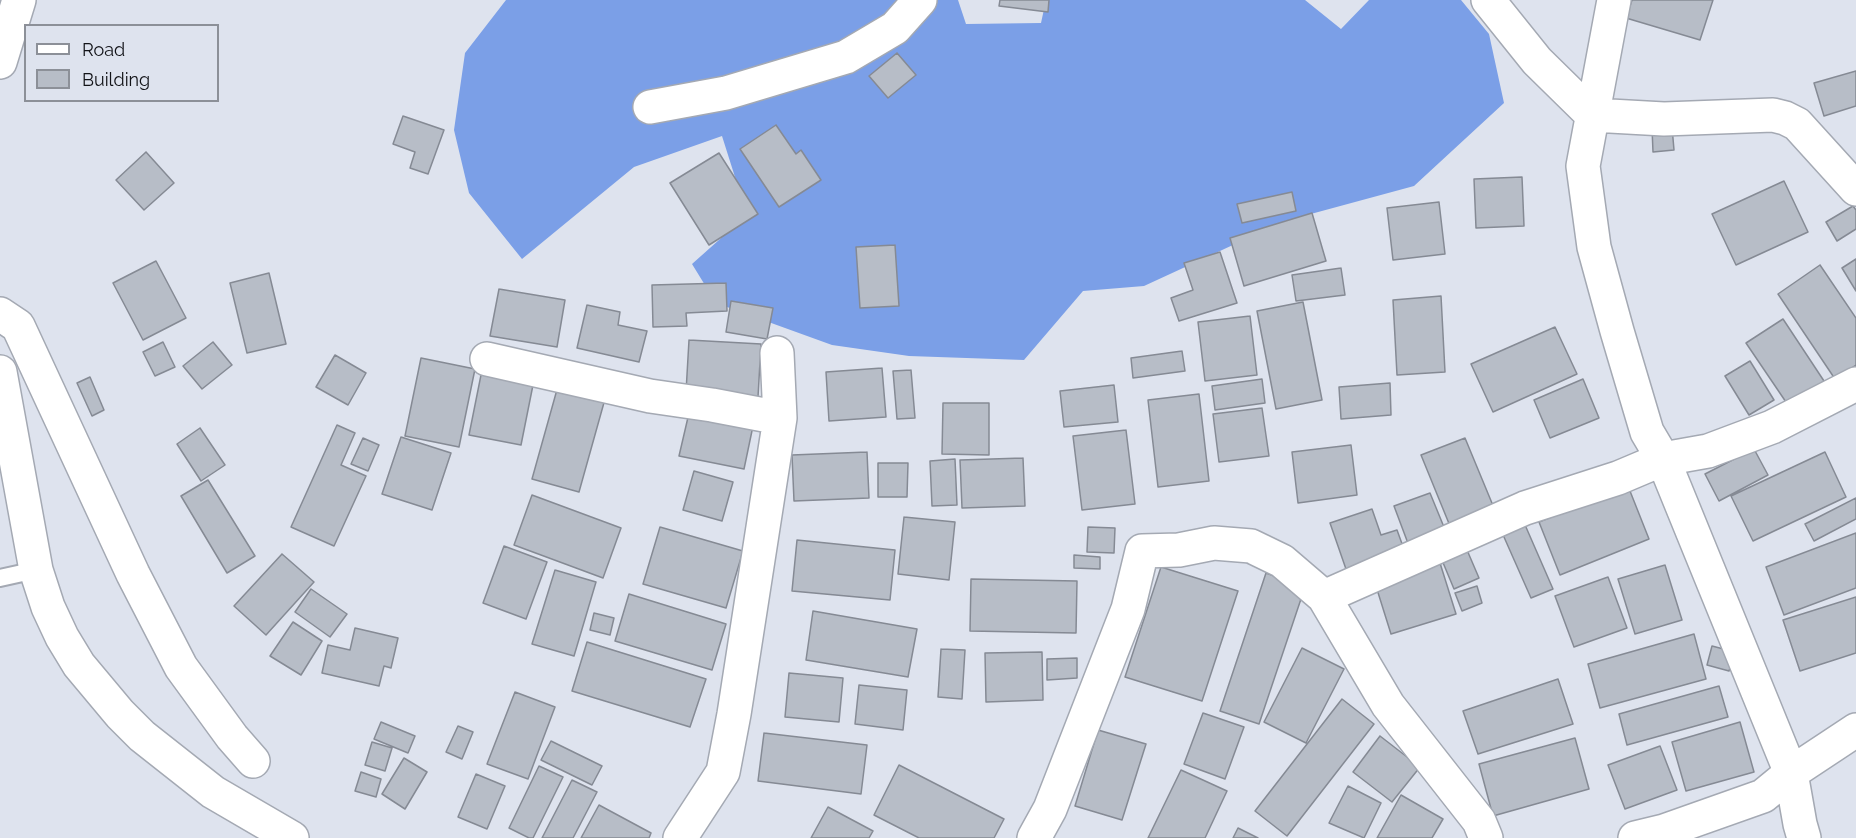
<!DOCTYPE html>
<html>
<head>
<meta charset="utf-8">
<style>
	body { margin:0 }
	#map { position:relative; width:1856px; height:838px; overflow:hidden; background:#dee3ee; font-family:Raleway,sans-serif }
	canvas { display:block }
	.legend { position:absolute; left:24px; top:24px; width:195px; height:78px; box-sizing:border-box; background:#dee3ee; border:2px solid #8c9098; margin:0; padding:8px 10px; list-style:none; font-size:18px; color:#121317 }
	.legend li { display:flex; align-items:center; gap:12px; height:30px }
	.legend b { width:30px; border:2px solid #8c9098 }
</style>
</head>
<body>
<div id="map">
<canvas width="1856" height="838"></canvas>
<ul class="legend">
<li><b style="height:8px;background:#fff"></b>Road</li>
<li><b style="height:16px;background:#b7bdc7"></b>Building</li>
</ul>
</div>
<script>
const ctx = document.querySelector('canvas').getContext('2d');
ctx.lineJoin = 'round';
function fill(path, color) {
  ctx.fillStyle = color;
  ctx.fill(path, 'evenodd');
}
function poly(rows) {
  const path = new Path2D();
  for (const r of rows) {
    path.moveTo(r[0], r[1]);
    for (let i = 2; i < r.length; i += 2) path.lineTo(r[i], r[i + 1]);
  }
  return path;
}
function strokePath(path, color, width, dash) {
  ctx.strokeStyle = color;
  ctx.lineWidth = width;
  ctx.lineCap = dash ? 'butt' : 'round';
  ctx.setLineDash(dash || []);
  ctx.stroke(path);
}
const forest = poly([
	[506,0,958,0,966,24,1041,23,1046,0,1305,0,1341,29,1369,0,1461,0,1489,34,1504,103,1414,186,1285,221,1144,286,1083,291,1024,360,909,356,832,345,716,303,692,264,747,215,722,136,634,167,522,259,469,193,454,130,465,53]
]);
const building = poly([
	[1000,0,1049,0,1048,12,999,6,1000,0],
	[1632,0,1713,0,1700,40,1626,18,1632,0],
	[897,53,916,75,888,98,869,76,897,53],
	[1856,71,1856,106,1824,116,1814,83,1856,71],
	[403,116,444,130,428,174,410,168,415,152,393,144,403,116],
	[776,125,796,154,801,150,821,180,779,207,740,149,776,125],
	[1672,127,1674,150,1653,152,1652,128,1672,127],
	[146,152,174,183,144,210,116,180,146,152],
	[719,153,758,214,709,245,670,183,719,153],
	[1522,177,1524,226,1476,228,1474,179,1522,177],
	[1784,181,1808,232,1736,265,1712,214,1784,181],
	[1292,192,1296,211,1242,223,1237,204,1292,192],
	[1439,202,1445,254,1393,260,1387,208,1439,202],
	[1853,206,1856,210,1856,229,1837,241,1826,222,1853,206],
	[1312,213,1326,261,1244,286,1230,238,1312,213],
	[895,245,899,306,860,308,856,247,895,245],
	[1220,252,1237,303,1179,321,1171,298,1193,290,1184,263,1220,252],
	[1856,259,1856,291,1842,268,1856,259],
	[156,261,186,318,143,340,113,283,156,261],
	[1820,265,1856,318,1856,365,1835,379,1778,294,1820,265],
	[1341,268,1345,295,1296,301,1292,275,1341,268],
	[269,273,286,344,247,353,230,283,269,273],
	[726,283,727,311,686,313,687,326,653,327,652,285,726,283],
	[499,289,565,300,557,347,490,336,499,289],
	[1441,296,1445,372,1397,375,1393,300,1441,296],
	[731,301,773,308,767,339,726,332,731,301],
	[1303,302,1322,400,1276,409,1257,311,1303,302],
	[587,305,620,312,618,325,647,331,639,362,577,348,587,305],
	[1250,316,1257,375,1205,381,1198,322,1250,316],
	[1783,319,1824,381,1788,405,1746,343,1783,319],
	[1555,327,1577,374,1493,412,1471,364,1555,327],
	[689,340,761,344,758,397,686,392,689,340],
	[163,342,175,367,155,376,143,352,163,342],
	[213,342,232,365,202,389,183,366,213,342],
	[1182,351,1185,371,1133,378,1131,358,1182,351],
	[335,355,366,373,348,405,316,387,335,355],
	[421,358,475,369,459,447,405,436,421,358],
	[1750,361,1774,400,1749,415,1725,376,1750,361],
	[882,368,886,417,829,421,826,372,882,368],
	[482,370,534,380,521,445,469,435,482,370],
	[911,370,915,418,897,419,893,371,911,370],
	[90,377,104,410,92,416,77,383,90,377],
	[1262,379,1265,403,1215,410,1212,386,1262,379],
	[1583,379,1599,418,1550,438,1534,400,1583,379],
	[1390,383,1391,415,1341,419,1339,387,1390,383],
	[1114,385,1118,422,1064,427,1060,391,1114,385],
	[558,386,605,399,579,492,532,479,558,386],
	[1199,394,1209,481,1158,487,1148,400,1199,394],
	[943,403,989,403,989,455,942,454,943,403],
	[1262,408,1269,456,1219,462,1213,414,1262,408],
	[689,413,753,426,744,469,679,456,689,413],
	[337,425,355,433,341,465,366,476,334,546,291,527,337,425],
	[200,428,225,465,201,481,177,444,200,428],
	[1126,430,1135,504,1082,510,1073,436,1126,430],
	[401,437,451,453,432,510,382,494,401,437],
	[363,438,379,445,368,471,351,464,363,438],
	[1465,438,1494,508,1450,526,1421,455,1465,438],
	[1351,445,1357,495,1298,503,1292,452,1351,445],
	[1754,449,1768,475,1719,501,1705,474,1754,449],
	[867,452,869,498,794,501,792,455,867,452],
	[1825,452,1846,497,1753,541,1731,496,1825,452],
	[1023,458,1025,506,962,508,960,460,1023,458],
	[955,459,957,505,932,506,930,461,955,459],
	[878,463,908,463,907,497,878,497,878,463],
	[694,471,733,482,722,521,683,510,694,471],
	[208,480,255,556,227,573,181,496,208,480],
	[1628,486,1649,539,1560,575,1539,522,1628,486],
	[1430,493,1446,532,1409,546,1394,506,1430,493],
	[532,495,621,528,603,578,514,545,532,495],
	[1856,498,1856,519,1814,541,1805,524,1856,498],
	[1372,509,1381,535,1397,530,1405,552,1347,572,1330,523,1372,509],
	[904,517,955,522,949,580,898,574,904,517],
	[1522,518,1553,589,1531,598,1500,528,1522,518],
	[660,527,743,551,726,608,643,584,660,527],
	[1088,527,1115,528,1114,553,1087,552,1088,527],
	[1856,533,1856,588,1784,615,1766,567,1856,533],
	[797,540,895,550,890,600,792,591,797,540],
	[1464,543,1479,578,1454,589,1439,553,1464,543],
	[504,546,547,562,526,619,483,603,504,546],
	[282,554,314,582,266,635,234,606,282,554],
	[1074,555,1100,557,1100,569,1074,568,1074,555],
	[1440,563,1456,614,1391,634,1375,583,1440,563],
	[1665,565,1682,620,1635,634,1618,579,1665,565],
	[1161,567,1238,591,1202,701,1125,677,1161,567],
	[555,570,596,582,574,656,532,644,555,570],
	[1266,573,1305,587,1259,724,1220,711,1266,573],
	[1608,577,1627,628,1574,647,1555,596,1608,577],
	[971,579,1077,581,1076,633,970,631,971,579],
	[1477,586,1482,603,1462,611,1455,593,1477,586],
	[311,589,347,614,330,637,295,612,311,589],
	[629,594,726,624,712,670,615,641,629,594],
	[1856,597,1856,653,1800,671,1783,620,1856,597],
	[813,611,917,629,908,677,806,660,813,611],
	[594,613,614,618,610,635,590,630,594,613],
	[293,622,322,641,301,675,270,656,293,622],
	[355,628,398,638,391,668,384,666,379,686,322,673,328,645,350,650,355,628],
	[1694,634,1706,679,1600,708,1588,664,1694,634],
	[587,642,706,679,690,727,572,691,587,642],
	[1712,646,1735,652,1729,671,1707,665,1712,646],
	[1302,648,1344,669,1306,743,1264,722,1302,648],
	[941,649,965,650,962,699,938,697,941,649],
	[1042,652,1043,700,986,702,985,653,1042,652],
	[1077,658,1077,678,1047,680,1047,659,1077,658],
	[789,673,843,678,839,722,785,717,789,673],
	[1558,679,1573,724,1478,754,1463,711,1558,679],
	[859,685,907,690,903,730,855,724,859,685],
	[1719,686,1728,717,1627,745,1619,714,1719,686],
	[515,692,555,707,528,779,487,764,515,692],
	[1342,699,1374,724,1287,836,1255,811,1342,699],
	[1203,713,1244,727,1225,779,1184,764,1203,713],
	[381,722,415,736,408,753,374,739,381,722],
	[1740,722,1754,772,1686,791,1672,742,1740,722],
	[458,726,473,732,462,759,446,752,458,726],
	[1098,730,1146,744,1122,820,1075,806,1098,730],
	[764,733,867,745,861,794,758,781,764,733],
	[1380,736,1420,767,1392,802,1353,772,1380,736],
	[1575,738,1589,789,1493,816,1479,764,1575,738],
	[551,741,602,766,592,785,541,760,551,741],
	[372,742,392,748,385,771,365,765,372,742],
	[1660,746,1677,790,1625,809,1608,765,1660,746],
	[404,758,427,772,405,809,382,794,404,758],
	[899,765,1004,819,994,838,919,838,874,815,899,765],
	[539,766,563,777,533,838,529,838,509,828,539,766],
	[1181,770,1227,791,1205,838,1148,838,1181,770],
	[361,772,381,779,376,797,355,791,361,772],
	[476,774,505,786,487,829,458,817,476,774],
	[572,780,597,792,573,838,542,838,572,780],
	[1348,786,1381,803,1364,838,1329,823,1348,786],
	[1401,795,1443,819,1432,838,1377,838,1401,795],
	[599,805,651,833,649,838,581,838,599,805],
	[828,807,873,831,869,838,811,838,828,807],
	[1238,828,1258,838,1233,838,1238,828]
]);
const service = poly([
	[0,578,36,570]
]);
const minor = poly([
	[1488,0,1537,61,1592,115,1664,119,1773,115,1785,118,1797,124,1856,189],
	[1614,0,1583,166,1594,247,1617,331,1647,432,1663,459,1791,773,1800,824,1804,838],
	[0,62,19,0],
	[650,107,726,93,846,57,895,28,920,0],
	[0,314,18,326,133,574,181,667,232,737,253,761],
	[487,359,650,396,712,405,780,418],
	[1324,597,1525,508,1618,478,1663,459,1708,451,1772,427,1856,384],
	[680,838,723,772,734,714,780,418,777,353],
	[1034,838,1050,809,1128,609,1142,551,1179,550,1214,543,1251,546,1282,561,1324,597,1388,705,1479,821,1486,838],
	[1635,838,1664,831,1763,796,1791,773,1856,730]
]);
const primary = poly([
	[0,372,36,570,48,607,62,637,79,665,120,714,142,736,213,792,292,838]
]);
fill(forest, '#7b9fe7');
fill(building, '#b7bdc7');
strokePath(building, '#858a94', 1.5);
strokePath(service, '#a4a9b3', 20);
strokePath(minor, '#a4a9b3', 36);
strokePath(primary, '#a4a9b3', 36);
strokePath(service, '#fff', 16);
strokePath(minor, '#fff', 33);
strokePath(primary, '#fff', 33);
</script>
</body>
</html>
